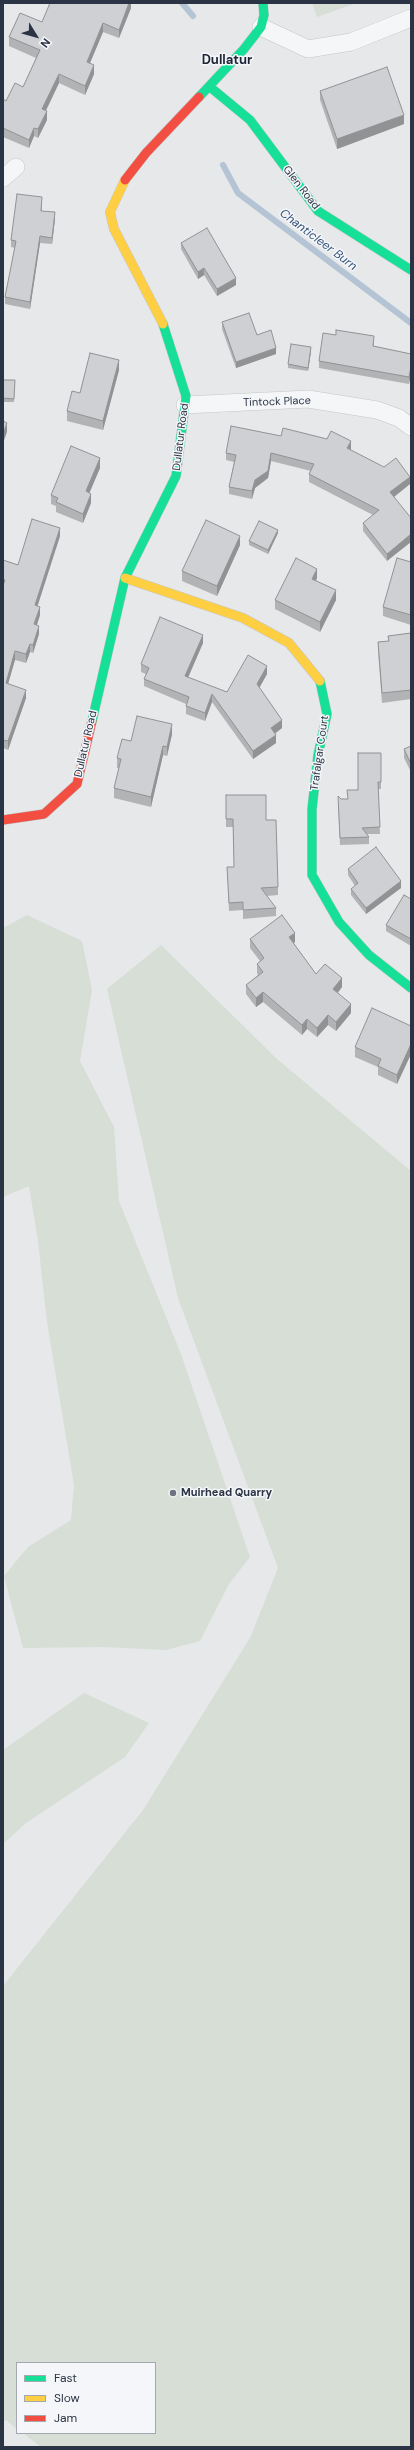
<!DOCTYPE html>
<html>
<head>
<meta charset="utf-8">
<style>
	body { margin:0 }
	#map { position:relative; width:414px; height:2450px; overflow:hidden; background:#e6e8ea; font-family:"DM Sans",sans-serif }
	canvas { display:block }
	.frame { position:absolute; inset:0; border:4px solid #2b3445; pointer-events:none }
	.legend { position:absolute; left:16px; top:2362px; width:140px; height:72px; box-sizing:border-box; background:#f4f6f9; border:1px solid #a4a8b1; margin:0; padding:5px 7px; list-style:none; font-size:12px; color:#2b3445 }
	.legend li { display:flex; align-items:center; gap:8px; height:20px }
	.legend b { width:20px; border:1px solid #a4a8b1 }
	.north { position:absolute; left:16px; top:16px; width:40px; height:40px; -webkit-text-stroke:3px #f4f6f9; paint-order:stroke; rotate:127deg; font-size:11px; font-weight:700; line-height:16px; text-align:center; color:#2b3445 }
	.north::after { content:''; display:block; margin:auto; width:14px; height:18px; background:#2b3445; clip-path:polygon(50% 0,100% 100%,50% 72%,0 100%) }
</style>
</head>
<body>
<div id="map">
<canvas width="414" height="2450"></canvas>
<div class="frame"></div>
<ul class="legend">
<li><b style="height:5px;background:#16e098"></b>Fast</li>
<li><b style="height:5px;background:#ffcf43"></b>Slow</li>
<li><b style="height:5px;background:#f24e42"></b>Jam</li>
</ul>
<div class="north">N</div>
</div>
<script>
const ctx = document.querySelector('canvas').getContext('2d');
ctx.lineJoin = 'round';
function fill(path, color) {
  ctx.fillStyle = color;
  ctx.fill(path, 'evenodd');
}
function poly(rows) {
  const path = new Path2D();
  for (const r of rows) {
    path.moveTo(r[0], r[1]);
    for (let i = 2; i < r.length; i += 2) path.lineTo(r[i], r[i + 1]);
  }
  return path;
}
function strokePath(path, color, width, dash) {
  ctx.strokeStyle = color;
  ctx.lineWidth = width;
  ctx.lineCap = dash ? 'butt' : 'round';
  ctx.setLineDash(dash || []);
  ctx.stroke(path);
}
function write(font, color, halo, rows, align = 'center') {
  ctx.font = font + ' "DM Sans",sans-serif';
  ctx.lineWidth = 3;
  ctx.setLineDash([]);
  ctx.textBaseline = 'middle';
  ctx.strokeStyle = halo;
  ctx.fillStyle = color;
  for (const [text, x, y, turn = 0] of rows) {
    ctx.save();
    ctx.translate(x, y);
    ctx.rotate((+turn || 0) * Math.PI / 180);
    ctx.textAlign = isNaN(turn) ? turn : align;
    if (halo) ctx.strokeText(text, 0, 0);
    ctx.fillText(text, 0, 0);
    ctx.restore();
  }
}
const green = poly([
	[312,3,357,3,317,17],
	[27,915,82,941,92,990,80,1061,114,1127,119,1201,181,1354,250,1557,229,1584,200,1641,166,1650,103,1647,23,1648,4,1576,28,1547,71,1520,74,1485,47,1322,38,1241,29,1186,3,1197,3,928],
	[161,945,277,1059,411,1171,411,2447,41,2447,23,2433,155,2433,155,2363,17,2363,17,2429,6,2420,3,2422,3,1986,143,1810,250,1638,278,1568,178,1298,107,989],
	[84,1693,149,1723,125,1757,26,1823,3,1844,3,1750]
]);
const stream = poly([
	[182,3,193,16],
	[223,165,238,193,411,323]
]);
const street = poly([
	[261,27,308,49,351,42,411,18],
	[3,178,16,167],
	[185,405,308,399,377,410,399,418,411,427]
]);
const fast = poly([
	[210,87,250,120,318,211,411,270],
	[199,97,244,49,261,27,264,15,263,3],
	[320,681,327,714,318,755,312,809,312,875,339,922,369,955,411,988],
	[92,721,125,578,176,476,186,396,163,324]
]);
const slow = poly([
	[125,180,110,212,114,229,163,324],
	[125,578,243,618,289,643,320,681]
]);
const jam = poly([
	[125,180,146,153,199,97],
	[3,820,44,814,77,784,92,721]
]);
const wall = poly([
	[131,3,131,8,119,38,103,32,90,63,94,74,85,95,59,83,46,111,47,120,38,138,34,136,29,148,3,137,3,99,6,101,23,87,36,58,9,46,9,37,42,22],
	[320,91,404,124,337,149,320,100],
	[42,204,42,211,55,219,52,244,40,243,30,309,5,304,5,297,15,248,11,247,11,240],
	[181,243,236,285,217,296,204,275,198,279,181,249],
	[222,322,257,335,276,354,236,368,222,329],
	[374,343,374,346,411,354,409,384,319,368,319,361],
	[311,351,308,371,288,368,288,364],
	[119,370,103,430,67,421,67,411,80,393],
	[3,380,15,380,14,402,3,402],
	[281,436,351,449,351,450,410,484,394,497,387,561,363,531,363,523,373,515,309,482,309,474,311,471,271,461,268,478,255,488,252,499,229,494,229,487,234,462,226,460,226,453],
	[100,468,89,493,91,503,83,523,56,512,56,506,51,504,51,495],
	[278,533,268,554,249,545,249,541],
	[60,536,37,606,40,615,37,625,39,634,33,653,30,652,26,663,15,660,8,683,26,698,8,750,3,748,3,560,18,565],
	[240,545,217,596,182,581,182,571],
	[411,562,411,625,383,616,383,607],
	[317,578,316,580,336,600,320,632,275,609,275,600],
	[411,633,411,699,382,703,378,651,378,642,388,641,388,636],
	[203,643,188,678,227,692,267,674,259,688,282,728,275,734,276,743,253,759,212,702,205,721,186,714,186,704,144,686,144,679,146,674,141,672,141,664],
	[172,734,167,756,163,755,151,807,114,798,114,788,119,768,117,768,117,758,131,741],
	[411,746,411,772,404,758,404,749],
	[381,753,381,789,378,789,380,834,367,834,369,837,369,844,340,845,338,803,341,799,347,799,358,790],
	[226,795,266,820,278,887,278,895,266,896,276,908,276,916,243,919,243,910,229,911,227,867,234,867,233,827,226,827],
	[348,869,401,888,366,914,351,895,351,889,355,886,348,875],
	[411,899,411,946,386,931,386,925],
	[250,939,295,942,293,943,316,974,342,987,338,993,351,1013,336,1031,328,1025,317,1037,307,1029,302,1035,263,1002,256,1007,246,994,246,985,258,975,257,973,257,964,260,961,250,948],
	[411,1026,411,1054,397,1084,378,1075,378,1067,355,1057,355,1047]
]);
const shadedWall = poly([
	[129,3,131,3,131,8,119,38,119,30],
	[103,23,103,32,87,70,87,62],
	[94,65,94,74,85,95,85,86],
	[59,74,59,83,42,118,42,109],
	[47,111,47,120,38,138,38,129],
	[404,115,404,124,337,149,337,139],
	[34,128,34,136,29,148,29,140],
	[55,212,55,219,52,244,52,238],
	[40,236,40,243,30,309,30,302],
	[204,268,204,275,198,279,198,272],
	[236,278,236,285,217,296,217,289],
	[311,347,311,351,308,371,308,368],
	[276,348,276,354,236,368,236,362],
	[119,360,119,370,103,430,103,421],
	[411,366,411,373,409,384,409,377],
	[7,423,7,432,3,443,3,434],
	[351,441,351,449,347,456,347,448],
	[271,453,271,461,268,478,255,488,252,499,252,491,255,480],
	[100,458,100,468,86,501,86,491],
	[410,477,410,484,390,500,390,492],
	[91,494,91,503,83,523,83,514],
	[60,528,60,536,35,614,35,605],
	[278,530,278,533,268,554,268,550],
	[411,534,411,542,387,561,387,554],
	[240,536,240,545,217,596,217,586],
	[317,569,317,578,312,588,312,579],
	[336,590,336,600,320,632,320,622],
	[40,607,40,615,34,633,34,624],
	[39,626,39,634,33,653,33,645],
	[203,635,203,643,185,684,185,676],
	[30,644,30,652,26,663,26,654],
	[15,651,15,660,6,691,6,683],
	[267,666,267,674,257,692,257,684],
	[26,690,26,698,8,750,8,741],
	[212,694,212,702,205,721,205,713],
	[282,720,282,728,271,736,271,728],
	[172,724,172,734,167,756,167,747],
	[276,735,276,743,253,759,253,751],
	[163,746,163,755,151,807,151,797],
	[401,881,401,888,366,914,366,908],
	[295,933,295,942,289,947,289,937],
	[342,978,342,987,333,998,333,989],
	[263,992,263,1002,256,1007,256,998],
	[351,1004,351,1013,336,1031,336,1022],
	[328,1015,328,1025,317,1037,317,1028],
	[307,1019,307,1029,302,1035,302,1025],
	[411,1044,411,1054,397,1084,397,1075]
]);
const building = poly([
	[50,3,129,3,119,30,103,23,87,62,94,65,85,86,59,74,42,109,47,111,38,129,34,128,29,140,3,128,3,99,6,101,15,83,23,87,40,50,9,37,20,13,42,22,50,3],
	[387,67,404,115,337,139,320,91,387,67],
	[17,194,42,197,41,211,55,212,52,238,40,236,30,302,5,297,16,241,11,240,17,194],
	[207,228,236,278,217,289,204,268,198,272,181,243,207,228],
	[249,313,257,335,271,330,276,348,236,362,222,322,249,313],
	[336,330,374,336,373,346,411,354,411,366,409,377,319,361,323,333,336,335,336,330],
	[291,344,311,347,308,368,288,364,291,344],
	[90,353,119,360,103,421,67,411,72,391,80,393,90,353],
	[3,380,15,380,14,399,3,398,3,380],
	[3,421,7,423,3,434,3,421],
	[231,426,281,436,283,428,327,439,331,431,351,441,347,448,384,467,396,458,410,477,390,492,411,518,411,534,387,554,363,523,379,510,309,474,314,464,271,453,268,471,255,480,252,491,229,487,236,455,226,453,231,426],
	[71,446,100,458,86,491,91,494,83,514,56,502,58,498,51,495,71,446],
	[32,519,60,528,35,605,40,607,34,624,39,626,33,645,30,644,26,654,15,651,6,683,26,690,8,741,3,740,3,585,5,580,3,579,3,560,18,565,32,519],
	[206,520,240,536,217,586,182,571,206,520],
	[259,521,278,530,268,550,249,541,259,521],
	[296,558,317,569,312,579,336,590,320,622,275,600,296,558],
	[397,558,411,562,411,615,383,607,397,558],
	[160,617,203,635,185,676,227,692,248,655,267,666,257,684,282,720,271,728,276,735,253,751,212,694,205,713,186,706,189,697,144,679,149,668,141,664,160,617],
	[411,633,411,690,382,693,378,642,389,641,388,636,411,633],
	[137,716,172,724,167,747,163,746,151,797,114,788,121,759,117,758,122,739,131,741,137,716],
	[411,746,411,764,404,749,411,746],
	[358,753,381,753,381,782,378,782,380,827,362,828,369,837,340,838,338,796,341,799,348,799,347,790,358,790,358,753],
	[226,795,266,795,266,820,276,820,278,887,261,888,276,908,243,910,243,902,229,903,227,867,234,867,233,819,226,819,226,795],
	[376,847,401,881,366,908,351,889,358,883,348,869,376,847],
	[404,895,411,899,411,939,386,925,404,895],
	[282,915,295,933,289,937,316,974,325,964,342,978,333,989,351,1004,336,1022,328,1015,317,1028,307,1019,302,1025,263,992,256,998,246,985,263,972,257,964,264,958,250,939,282,915],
	[372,1008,411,1026,411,1044,397,1075,378,1066,381,1059,355,1047,372,1008]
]);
const markers = [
	[173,1493,4,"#6c737f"]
];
const streetNames = [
	["Glen Road",301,188,52],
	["Tintock Place",277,402,-2],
	["Dullatur Road",181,437,-83],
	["Dullatur Road",86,744,-77],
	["Trafalgar Court",320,753,-82]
];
const poiNames = [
	["Muirhead Quarry",181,1493]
];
const waterNames = [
	["Chanticleer Burn",318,240,37]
];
const quarterNames = [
	["Dullatur",227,61]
];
fill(green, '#d6ded6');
strokePath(stream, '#b4c4d5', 6);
strokePath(street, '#c4c6c8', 18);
strokePath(fast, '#c4c6c8', 10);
strokePath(slow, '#c4c6c8', 10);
strokePath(jam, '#c4c6c8', 10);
strokePath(street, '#f5f6f7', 17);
strokePath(fast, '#16e098', 9);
strokePath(slow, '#ffcf43', 9);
strokePath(jam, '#f24e42', 9);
fill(wall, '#b1b3b5');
fill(shadedWall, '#909294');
fill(building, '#ced0d3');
strokePath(building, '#909294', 1);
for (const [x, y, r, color] of markers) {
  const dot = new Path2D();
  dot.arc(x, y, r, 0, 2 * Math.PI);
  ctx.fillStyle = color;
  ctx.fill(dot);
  strokePath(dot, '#f4f6f9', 1.5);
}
write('11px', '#2b3445', '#f4f6f9', streetNames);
write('bold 11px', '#2b3445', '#f4f6f9', poiNames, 'left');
write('italic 12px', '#34527a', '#f4f6f9', waterNames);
write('bold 13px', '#1d2536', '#f4f6f9', quarterNames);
</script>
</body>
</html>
